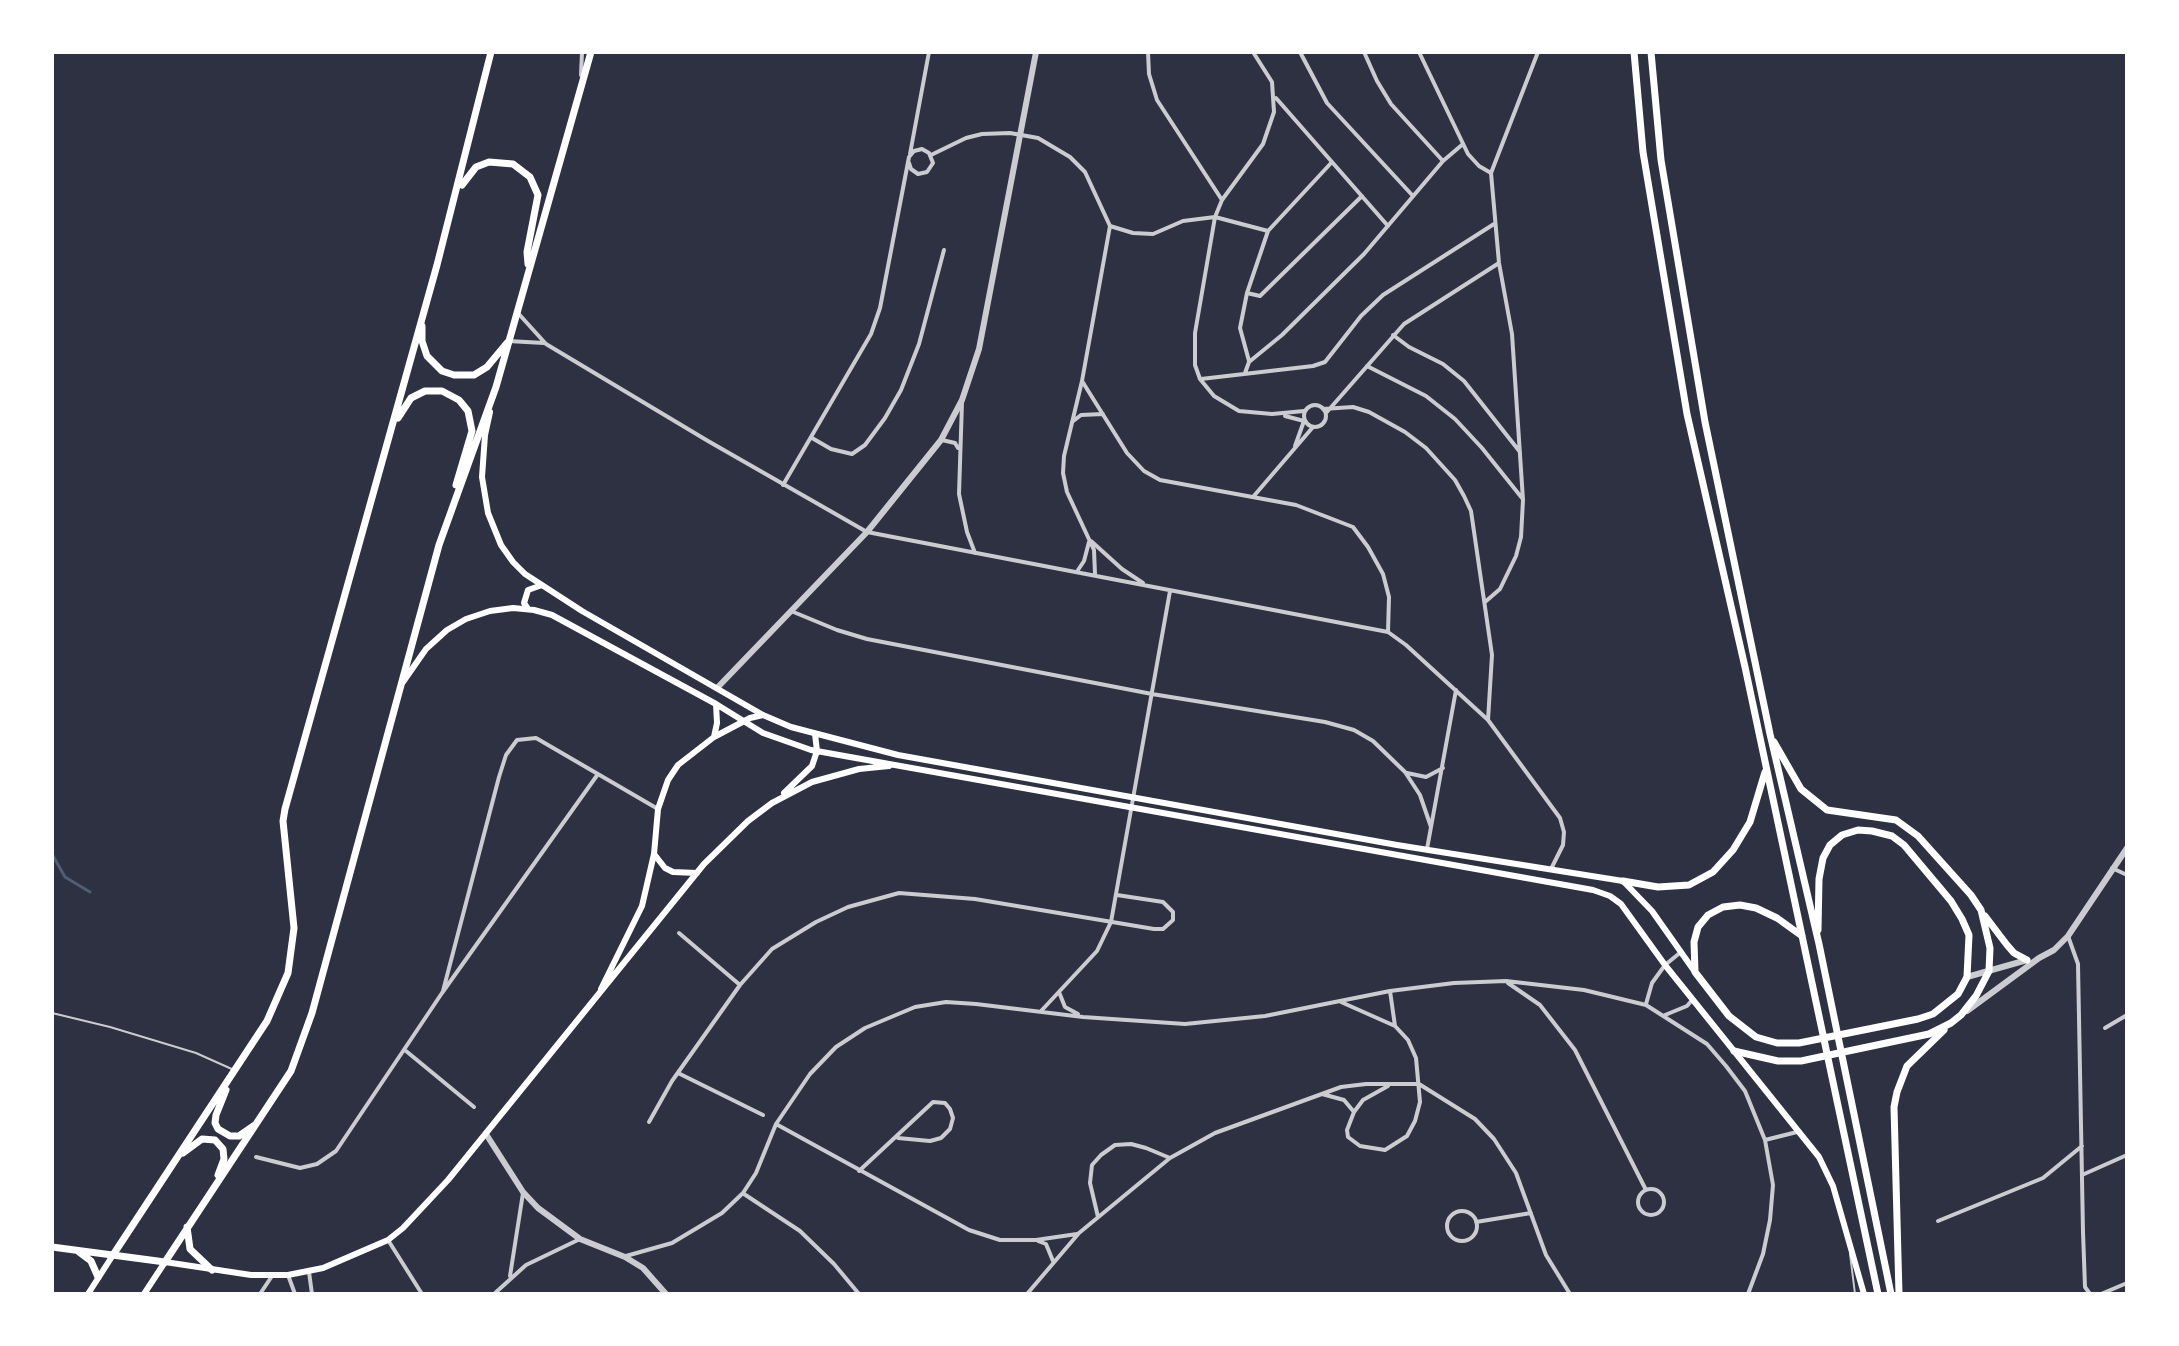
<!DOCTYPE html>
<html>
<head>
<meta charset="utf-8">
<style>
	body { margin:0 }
	#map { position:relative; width:2179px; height:1346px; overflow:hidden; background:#2d3142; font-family:"Archivo Narrow",sans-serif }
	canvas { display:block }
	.frame { position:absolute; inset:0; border:54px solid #fff; pointer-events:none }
</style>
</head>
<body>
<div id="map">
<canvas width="2179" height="1346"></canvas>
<div class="frame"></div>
</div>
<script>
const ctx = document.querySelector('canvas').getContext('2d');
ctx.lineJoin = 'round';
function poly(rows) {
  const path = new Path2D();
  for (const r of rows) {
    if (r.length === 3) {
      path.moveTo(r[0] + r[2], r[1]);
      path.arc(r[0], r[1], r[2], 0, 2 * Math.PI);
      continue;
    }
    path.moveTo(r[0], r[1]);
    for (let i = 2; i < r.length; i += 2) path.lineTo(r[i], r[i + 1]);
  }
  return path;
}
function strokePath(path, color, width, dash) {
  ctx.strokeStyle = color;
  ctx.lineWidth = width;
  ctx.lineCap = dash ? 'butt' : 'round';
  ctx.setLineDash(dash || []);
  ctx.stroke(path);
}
const stream = poly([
	[52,854,65,877,90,892]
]);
const service = poly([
	[52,1013,110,1027,196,1053,234,1070],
	[1850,1254,1855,1294]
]);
const minor = poly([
	[1148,52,1149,74,1157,100,1222,200],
	[1253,52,1272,82,1274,112,1263,144,1222,200,1215,217,1195,333,1195,365,1200,379,1214,396,1239,411,1272,414,1304,411],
	[1300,52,1327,103,1413,196],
	[1364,52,1377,81,1391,104,1443,161],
	[1419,52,1468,154,1479,166,1491,173],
	[581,75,582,52],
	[1276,98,1388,226],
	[910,154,929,52],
	[931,155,966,138,982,134,1010,133,1038,138,1070,157,1085,172,1110,226,1082,381,1064,456,1063,473,1067,492,1094,550,1095,574],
	[1110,226,1133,233,1153,234,1183,221,1215,217,1268,231],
	[1247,293,1260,296,1362,196],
	[517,312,546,344,708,441,867,532,1388,632,1406,645,1488,720,1560,818,1564,832,1563,845,1552,867],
	[1393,335,1409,347,1443,364,1464,381,1520,452],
	[508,341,544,343],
	[1249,361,1240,328,1247,293,1268,231,1332,162],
	[1367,366,1426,396,1455,419,1482,448,1522,498],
	[1245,373,1249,362,1282,335,1364,254,1443,161,1463,144],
	[1201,379,1313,366,1325,362,1361,316,1383,295,1494,224],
	[1082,381,1127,453,1144,471,1160,480,1296,505,1353,527,1368,547,1383,574,1389,597,1388,632],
	[962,402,959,494,967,532,975,553],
	[1315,416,11],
	[1323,409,1353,407,1369,412,1405,432,1426,448,1455,480,1464,496,1471,511,1492,655,1488,720],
	[1326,413,1404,324,1499,263],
	[1285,416,1304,421,1295,446],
	[1072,422,1081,415,1103,414],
	[812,438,831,449,852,454,865,445,885,418,901,390,919,344,944,250],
	[942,440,955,443,958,448],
	[783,485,871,334,880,308,909,157,914,151,922,149,929,153,933,163,927,172,918,174,911,169,909,163],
	[1253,497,1313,427],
	[1091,541,1122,569,1143,583],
	[1078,570,1084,561,1089,542],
	[1485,602,1500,589,1516,556,1521,537,1523,500,1512,334,1499,263,1491,173,1538,52],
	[791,611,837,630,867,639,1152,694,1325,722,1354,730,1373,741,1405,772,1420,795,1431,827],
	[1407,773,1426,777,1443,768],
	[1427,849,1456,690],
	[2112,868,2127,875],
	[679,933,740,985],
	[2068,936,2078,964,2083,1232,2085,1287,2090,1294],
	[1508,983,1540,1005,1575,1050,1646,1190],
	[443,991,499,777,506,755,517,740,536,738,658,809],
	[1390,991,1395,1026],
	[1059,992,1065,1007,1078,1014],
	[1341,1002,1395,1026,1408,1040,1416,1058,1420,1102,1415,1121,1407,1136,1385,1150,1360,1146,1348,1137,1347,1130,1354,1112,1363,1100,1388,1086],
	[1646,1004,1652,983,1665,965,1681,952],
	[1042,1010,1097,951,1111,922,1170,591],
	[1665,1015,1687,1006,1693,999],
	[2105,1028,2127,1015],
	[406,1051,474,1107],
	[678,1073,763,1115],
	[1322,1094,1344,1100,1354,1112],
	[649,1122,672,1081,740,985,772,949,816,922,848,907,899,893,975,899,1154,929,1163,929,1173,920,1173,912,1163,902,1117,895],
	[776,1124,969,1230,1000,1240,1036,1240,1077,1234],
	[1765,1140,1797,1132],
	[256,1157,300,1168,317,1164,336,1151,442,993,598,774],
	[859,1171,933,1102,945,1103,950,1109,953,1118,950,1129,941,1138,930,1141,898,1138],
	[2082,1175,2127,1155],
	[1651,1202,13],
	[744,1194,800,1231,834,1264,859,1294],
	[1462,1226,15],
	[1098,1217,1090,1183,1092,1165,1101,1155,1115,1145,1131,1144,1146,1148,1170,1158],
	[1938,1221,2043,1178,2082,1146],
	[1476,1222,1531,1213],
	[388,1240,422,1294],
	[1038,1241,1046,1244,1053,1261],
	[626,1256,672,1243,722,1213,743,1193,756,1173,776,1124,810,1074,836,1047,865,1028,915,1007,946,1002,976,1004,1083,1017,1185,1024,1265,1016,1390,991,1454,983,1506,981,1584,990,1646,1005,1707,1044,1726,1066,1745,1091,1765,1140,1773,1185,1770,1220,1763,1254,1748,1294],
	[309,1272,312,1294],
	[288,1275,295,1294],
	[510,1276,523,1193],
	[260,1294,272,1276],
	[494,1294,526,1265,580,1239],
	[1027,1294,1079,1233,1170,1158,1215,1133,1341,1087,1366,1084,1419,1084,1475,1119,1494,1139,1516,1173,1546,1255,1570,1294],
	[2101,1294,2127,1283]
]);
const tertiary = poly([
	[717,688,867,532,941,440,962,400,979,349,1036,52],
	[1967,977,2027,960],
	[1967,1011,2039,958,2054,950,2068,936,2127,848],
	[486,1134,523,1192,538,1208,580,1239,625,1257,643,1268,666,1294]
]);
const secondary = poly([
	[490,412,485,435,482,477,488,513,501,545,513,562,525,574,582,611,763,715,791,727,898,755,1397,845,1623,881,1652,911,1695,972],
	[528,609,524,603,528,590,542,585],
	[403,682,426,649,447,630,466,619,490,611,513,608,534,610,552,615,716,704,763,733,811,750,1593,890,1610,896,1621,904,1665,965,1819,1157,1833,1186,1864,1294],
	[714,737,717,723,716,704],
	[784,793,812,766,817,751,815,734],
	[654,854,665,868,673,872,697,873],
	[601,989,642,906,654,854,658,809,668,780,678,765,714,737,750,718,763,715],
	[88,1294,113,1255],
	[144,1294,165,1262,251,1275,288,1275,323,1268,388,1240,403,1228,448,1180,704,864,748,821,772,803,812,782,859,769,889,766]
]);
const primary = poly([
	[1634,52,1643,152,1687,414,1745,667,1878,1294],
	[1651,52,1661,160,1705,422,1770,734,1819,944,1891,1294],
	[462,185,476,167,489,162,513,164,530,177,538,195,527,252,528,264],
	[422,326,422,341,427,356,442,371,454,375,474,375,487,367,507,343],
	[398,418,411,398,425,391,442,391,459,400,468,411,472,431,456,485],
	[1623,881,1658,887,1689,885,1713,872,1733,850,1750,822,1765,772],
	[1985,916,2007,945,2014,953,2027,960],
	[1802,936,1777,918,1756,908,1740,905,1723,907,1708,915,1698,927,1694,942,1695,972,1729,1016,1756,1037,1777,1043,1799,1043,1918,1019,1933,1014,1958,994,1967,977,1969,935,1962,919,1951,901,1904,845,1892,836,1872,831,1858,830,1842,835,1830,845,1823,858,1819,879,1818,930],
	[1734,1051,1778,1061,1801,1061,1929,1034,1951,1023,1961,1015,1976,996,1989,971,1990,948,1981,910,1971,895,1918,836,1896,820,1827,810,1801,789,1774,742],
	[226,1090,216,1115,215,1123,218,1129,230,1136,239,1136,255,1125],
	[183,1153,202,1139,215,1140,223,1149,224,1159,218,1175],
	[187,1227,190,1249,212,1270],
	[52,1247,165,1262,291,1071,312,1013,439,545,496,387,591,52],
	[79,1252,91,1261,98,1277],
	[113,1255,267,1021,288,973,294,928,283,821,285,809,437,265,491,52],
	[1899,1294,1894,1107,1897,1092,1907,1066,1944,1030]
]);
strokePath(stream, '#4f5d75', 3);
strokePath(service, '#caccd0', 2);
strokePath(minor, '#caccd0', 4);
strokePath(tertiary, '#caccd0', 6);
strokePath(secondary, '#fff', 6);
strokePath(primary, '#fff', 7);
</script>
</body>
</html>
